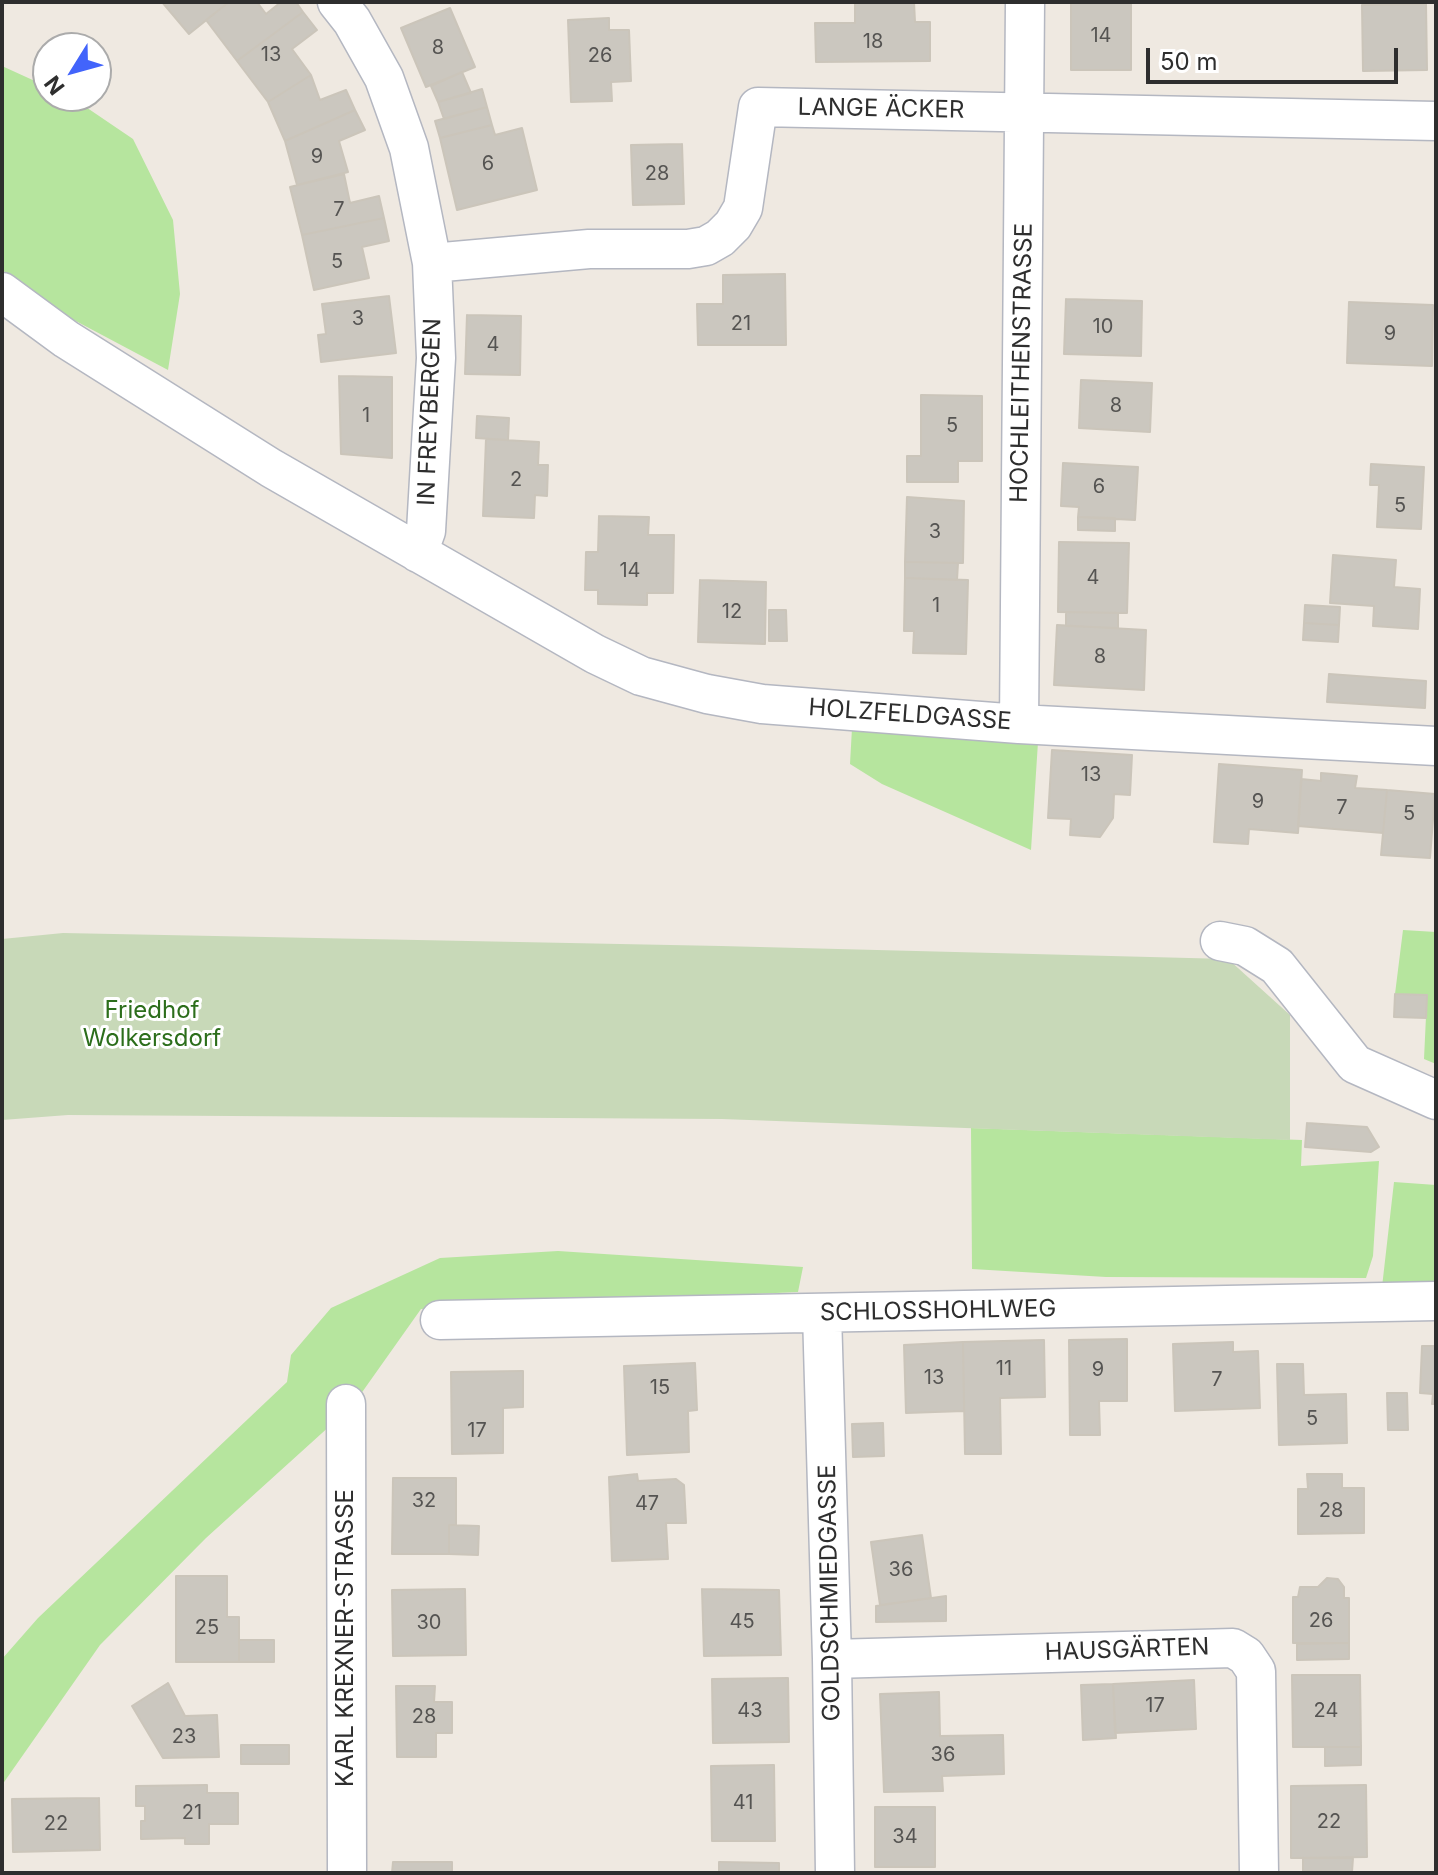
<!DOCTYPE html>
<html>
<head>
<meta charset="utf-8">
<style>
	body { margin:0 }
	#map { position:relative; width:1438px; height:1875px; overflow:hidden; background:#efe9e1; font-family:Inter,sans-serif }
	canvas { display:block }
	.frame { position:absolute; inset:0; border:4px solid #2e2e2e; pointer-events:none }
	.north { position:absolute; left:32px; top:32px; width:80px; height:80px; box-sizing:border-box; background:#fff; border:2px solid #ababab; border-radius:50%; rotate:233deg; font-size:22px; font-weight:700; line-height:32px; text-align:center; color:#2e2e2e }
	.north::after { content:''; display:block; margin:auto; width:28px; height:36px; background:#4264fb; clip-path:polygon(50% 0,100% 100%,50% 72%,0 100%) }
	.scale { position:absolute; left:1146px; top:48px; width:252px; height:36px; box-sizing:border-box; border:4px solid #2e2e2e; border-top:0; padding-left:10px; font-size:24px; line-height:28px; white-space:nowrap; color:#2e2e2e; -webkit-text-stroke:6px #fff; paint-order:stroke }
</style>
</head>
<body>
<div id="map">
<canvas width="1438" height="1875"></canvas>
<div class="frame"></div>
<div class="north">N</div>
<div class="scale">50 m</div>
</div>
<script>
const ctx = document.querySelector('canvas').getContext('2d');
ctx.lineJoin = 'round';
function fill(path, color) {
  ctx.fillStyle = color;
  ctx.fill(path, 'evenodd');
}
function poly(rows) {
  const path = new Path2D();
  for (const r of rows) {
    path.moveTo(r[0], r[1]);
    for (let i = 2; i < r.length; i += 2) path.lineTo(r[i], r[i + 1]);
  }
  return path;
}
function strokePath(path, color, width, dash) {
  ctx.strokeStyle = color;
  ctx.lineWidth = width;
  ctx.lineCap = dash ? 'butt' : 'round';
  ctx.setLineDash(dash || []);
  ctx.stroke(path);
}
function write(font, color, halo, rows, align = 'center') {
  ctx.font = font + ' Inter,sans-serif';
  ctx.lineWidth = 6;
  ctx.setLineDash([]);
  ctx.textBaseline = 'middle';
  ctx.strokeStyle = halo;
  ctx.fillStyle = color;
  for (const [text, x, y, turn = 0] of rows) {
    ctx.save();
    ctx.translate(x, y);
    ctx.rotate((+turn || 0) * Math.PI / 180);
    ctx.textAlign = isNaN(turn) ? turn : align;
    if (halo) ctx.strokeText(text, 0, 0);
    ctx.fillText(text, 0, 0);
    ctx.restore();
  }
}
const green = poly([
	[2,66,48,87,48,96,68,96,74,99,133,139,173,220,180,294,168,370,72,319,2,270],
	[852,728,1038,742,1031,850,882,784,850,764],
	[1403,930,1436,932,1436,1064,1424,1059,1427,995,1395,994],
	[971,1128,1302,1140,1301,1166,1379,1161,1373,1256,1366,1278,1106,1277,972,1269],
	[1394,1182,1436,1185,1436,1285,1382,1287],
	[558,1251,803,1267,798,1292,421,1309,353,1405,206,1538,100,1645,2,1785,2,1659,38,1618,287,1382,291,1355,331,1308,440,1258]
]);
const cemetery = poly([
	[63,933,721,946,1228,959,1290,1015,1290,1140,722,1119,68,1115,2,1120,2,939]
]);
const building = poly([
	[162,2,229,2,189,34,162,2],
	[229,2,257,2,266,14,281,2,296,2,303,12,237,61,206,20,229,2],
	[855,2,914,2,915,22,930,22,930,61,816,62,815,23,855,23,855,2],
	[1071,2,1131,2,1131,70,1071,70,1071,2],
	[1426,4,1427,70,1363,71,1362,5,1426,4],
	[450,8,475,67,426,87,401,28,450,8],
	[303,12,317,30,292,49,311,75,268,102,237,61,303,12],
	[609,18,609,30,629,30,631,81,611,82,612,101,571,102,568,20,609,18],
	[462,72,471,93,438,102,431,86,462,72],
	[311,75,320,100,346,90,355,110,285,141,268,102,311,75],
	[482,89,487,107,444,119,438,102,482,89],
	[487,107,492,125,440,138,435,121,487,107],
	[355,110,365,130,339,141,348,172,297,185,285,141,355,110],
	[492,125,495,135,522,128,537,190,457,210,440,138,492,125],
	[682,144,684,204,633,205,631,145,682,144],
	[344,174,350,203,379,196,384,218,302,235,290,187,344,174],
	[384,218,389,241,362,247,369,278,314,290,302,235,384,218],
	[785,274,786,345,698,345,697,304,723,304,723,275,785,274],
	[389,296,396,353,321,362,318,335,326,334,322,304,389,296],
	[1066,299,1142,301,1141,356,1064,354,1066,299],
	[1349,302,1433,305,1432,366,1347,363,1349,302],
	[467,315,521,316,520,375,465,374,467,315],
	[339,376,392,377,392,458,341,454,339,376],
	[1081,380,1152,383,1150,432,1079,428,1081,380],
	[921,395,982,396,982,461,958,461,958,482,907,482,907,456,921,456,921,395],
	[477,416,509,418,508,440,476,438,477,416],
	[486,439,539,442,538,465,548,465,547,496,535,495,534,518,483,516,486,439],
	[1063,463,1138,467,1135,520,1078,517,1079,507,1061,506,1063,463],
	[1371,464,1424,467,1421,529,1377,527,1379,485,1370,485,1371,464],
	[907,497,964,501,963,563,905,562,907,497],
	[599,516,649,517,648,535,674,535,673,593,647,593,647,605,598,604,598,590,585,590,586,552,598,552,599,516],
	[1078,517,1115,518,1115,531,1078,530,1078,517],
	[1059,542,1129,543,1127,613,1058,612,1059,542],
	[1333,555,1396,560,1394,587,1420,589,1418,629,1373,626,1374,606,1330,603,1333,555],
	[905,562,958,563,957,580,905,578,905,562],
	[905,578,968,580,966,654,913,653,914,631,904,631,905,578],
	[700,580,766,582,765,644,698,642,700,580],
	[1305,605,1340,607,1339,625,1304,623,1305,605],
	[769,610,786,610,787,641,769,641,769,610],
	[1066,612,1118,613,1118,628,1066,626,1066,612],
	[1304,623,1339,625,1338,642,1303,640,1304,623],
	[1057,625,1146,630,1144,690,1054,685,1057,625],
	[1329,674,1426,681,1425,708,1327,702,1329,674],
	[1052,750,1132,755,1130,795,1114,794,1113,818,1100,837,1070,835,1071,819,1048,818,1052,750],
	[1219,764,1302,770,1298,833,1249,829,1248,844,1214,842,1219,764],
	[1321,773,1357,776,1355,788,1387,790,1383,833,1298,826,1301,779,1321,781,1321,773],
	[1387,790,1435,794,1430,858,1381,855,1387,790],
	[1395,994,1427,995,1426,1018,1394,1017,1395,994],
	[1307,1123,1367,1127,1379,1147,1371,1152,1305,1147,1307,1123],
	[1127,1339,1127,1401,1099,1401,1100,1435,1070,1435,1069,1340,1127,1339],
	[1044,1340,1045,1397,1000,1398,1001,1454,965,1454,963,1342,1044,1340],
	[963,1342,964,1411,906,1413,904,1345,963,1342],
	[1233,1342,1233,1352,1258,1351,1260,1408,1175,1411,1173,1344,1233,1342],
	[1422,1346,1436,1346,1436,1404,1432,1404,1433,1394,1420,1393,1422,1346],
	[695,1363,697,1410,688,1411,689,1452,627,1455,624,1366,695,1363],
	[1277,1364,1303,1364,1304,1395,1346,1394,1347,1443,1279,1445,1277,1364],
	[523,1371,523,1407,503,1408,503,1453,452,1454,451,1372,523,1371],
	[1387,1393,1407,1393,1408,1430,1388,1430,1387,1393],
	[883,1423,884,1456,853,1457,852,1424,883,1423],
	[637,1474,638,1481,676,1479,684,1485,686,1523,666,1523,668,1559,612,1561,609,1477,637,1474],
	[1307,1474,1342,1474,1342,1488,1364,1488,1364,1533,1298,1534,1298,1489,1308,1489,1307,1474],
	[393,1478,456,1478,456,1525,449,1525,449,1554,392,1554,393,1478],
	[449,1525,479,1526,478,1555,449,1554,449,1525],
	[922,1535,931,1598,880,1605,871,1542,922,1535],
	[176,1576,227,1576,227,1617,239,1617,239,1662,176,1662,176,1576],
	[1327,1578,1338,1579,1344,1587,1344,1598,1349,1598,1349,1643,1293,1643,1293,1597,1298,1597,1300,1587,1318,1587,1327,1578],
	[465,1589,466,1655,393,1656,392,1590,465,1589],
	[702,1589,779,1590,781,1655,704,1656,702,1589],
	[946,1596,946,1621,876,1622,876,1606,946,1596],
	[239,1640,274,1640,274,1662,239,1662,239,1640],
	[1349,1643,1349,1659,1297,1660,1297,1644,1349,1643],
	[1292,1675,1360,1675,1361,1747,1293,1747,1292,1675],
	[788,1678,789,1742,713,1743,712,1679,788,1678],
	[1194,1680,1196,1729,1115,1733,1113,1684,1194,1680],
	[168,1683,185,1716,217,1715,219,1757,163,1758,132,1706,168,1683],
	[1113,1684,1116,1738,1083,1740,1081,1685,1113,1684],
	[396,1686,435,1686,434,1702,452,1702,452,1733,436,1733,436,1757,397,1757,396,1686],
	[939,1692,940,1736,1003,1735,1004,1774,942,1776,943,1791,884,1792,880,1694,939,1692],
	[241,1745,289,1745,289,1764,241,1764,241,1745],
	[1325,1747,1361,1747,1361,1765,1325,1766,1325,1747],
	[774,1765,775,1841,712,1841,711,1766,774,1765],
	[207,1785,207,1793,238,1793,238,1824,209,1824,209,1844,185,1844,185,1838,141,1839,141,1821,145,1821,145,1806,136,1806,136,1786,207,1785],
	[1366,1785,1367,1857,1291,1858,1291,1786,1366,1785],
	[99,1798,100,1850,13,1852,12,1799,99,1798],
	[875,1807,935,1807,935,1867,875,1867,875,1807],
	[1303,1858,1353,1858,1352,1872,1303,1871,1303,1858],
	[393,1862,452,1862,452,1873,392,1873,393,1862],
	[719,1862,779,1863,779,1873,719,1873,719,1862]
]);
const minor = poly([
	[337,2,352,21,384,78,409,148,432,263,436,358,426,531,418,553],
	[432,263,589,249,688,249,706,246,720,238,733,225,743,208,758,107,1436,121],
	[2,292,66,339,271,468,595,654,641,676,707,694,762,704,1019,724,1436,746],
	[1019,724,1025,2],
	[1220,941,1245,946,1277,966,1355,1064,1436,1100],
	[822,1313,832,1659,835,1873],
	[440,1320,1436,1301],
	[346,1404,347,1873],
	[832,1659,1233,1648,1246,1656,1256,1671,1259,1873]
]);
const numberNames = [
	["14",1101,36],
	["18",873,42],
	["8",438,48],
	["13",271,55],
	["26",600,56],
	["9",317,157],
	["6",488,164],
	["28",657,174],
	["7",339,210],
	["5",337,262],
	["3",358,319],
	["21",741,324],
	["10",1103,327],
	["9",1390,334],
	["4",493,345],
	["8",1116,406],
	["1",366,416],
	["5",952,426],
	["2",516,480],
	["6",1099,487],
	["5",1400,506],
	["3",935,532],
	["14",630,571],
	["4",1093,578],
	["1",936,606],
	["12",732,612],
	["8",1100,657],
	["13",1091,775],
	["9",1258,802],
	["7",1342,808],
	["5",1409,814],
	["11",1004,1369],
	["9",1098,1370],
	["13",934,1378],
	["7",1217,1380],
	["15",660,1388],
	["5",1312,1419],
	["17",477,1431],
	["32",424,1501],
	["47",647,1504],
	["28",1331,1511],
	["36",901,1570],
	["26",1321,1621],
	["45",742,1622],
	["30",429,1623],
	["25",207,1628],
	["17",1155,1706],
	["43",750,1711],
	["24",1326,1711],
	["28",424,1717],
	["23",184,1737],
	["36",943,1755],
	["41",743,1803],
	["21",192,1813],
	["22",1329,1822],
	["22",56,1824],
	["34",905,1837]
];
const streetNames = [
	["LANGE ÄCKER",881,109,1],
	["HOCHLEITHENSTRASSE",1022,363,-89],
	["IN FREYBERGEN",430,412,-88],
	["HOLZFELDGASSE",910,715,4],
	["SCHLOSSHOHLWEG",938,1311,-1],
	["GOLDSCHMIEDGASSE",830,1593,-91],
	["KARL KREXNER-STRASSE",346,1638,-90],
	["HAUSGÄRTEN",1127,1650,-2]
];
const parkNames = [
	["Friedhof",152,1011],
	["Wolkersdorf",152,1039]
];
fill(green, '#b6e59e');
fill(cemetery, '#c8d9b8');
fill(building, '#cbc7bf');
strokePath(building, '#cbc5ba', 2);
strokePath(minor, '#b4b7c1', 41);
strokePath(minor, '#fff', 38);
write('20px', '#555452', null, numberNames);
write('24px', '#2e2e2e', '#fff', streetNames);
write('24px', '#2c6e1b', '#fff', parkNames);
</script>
</body>
</html>
